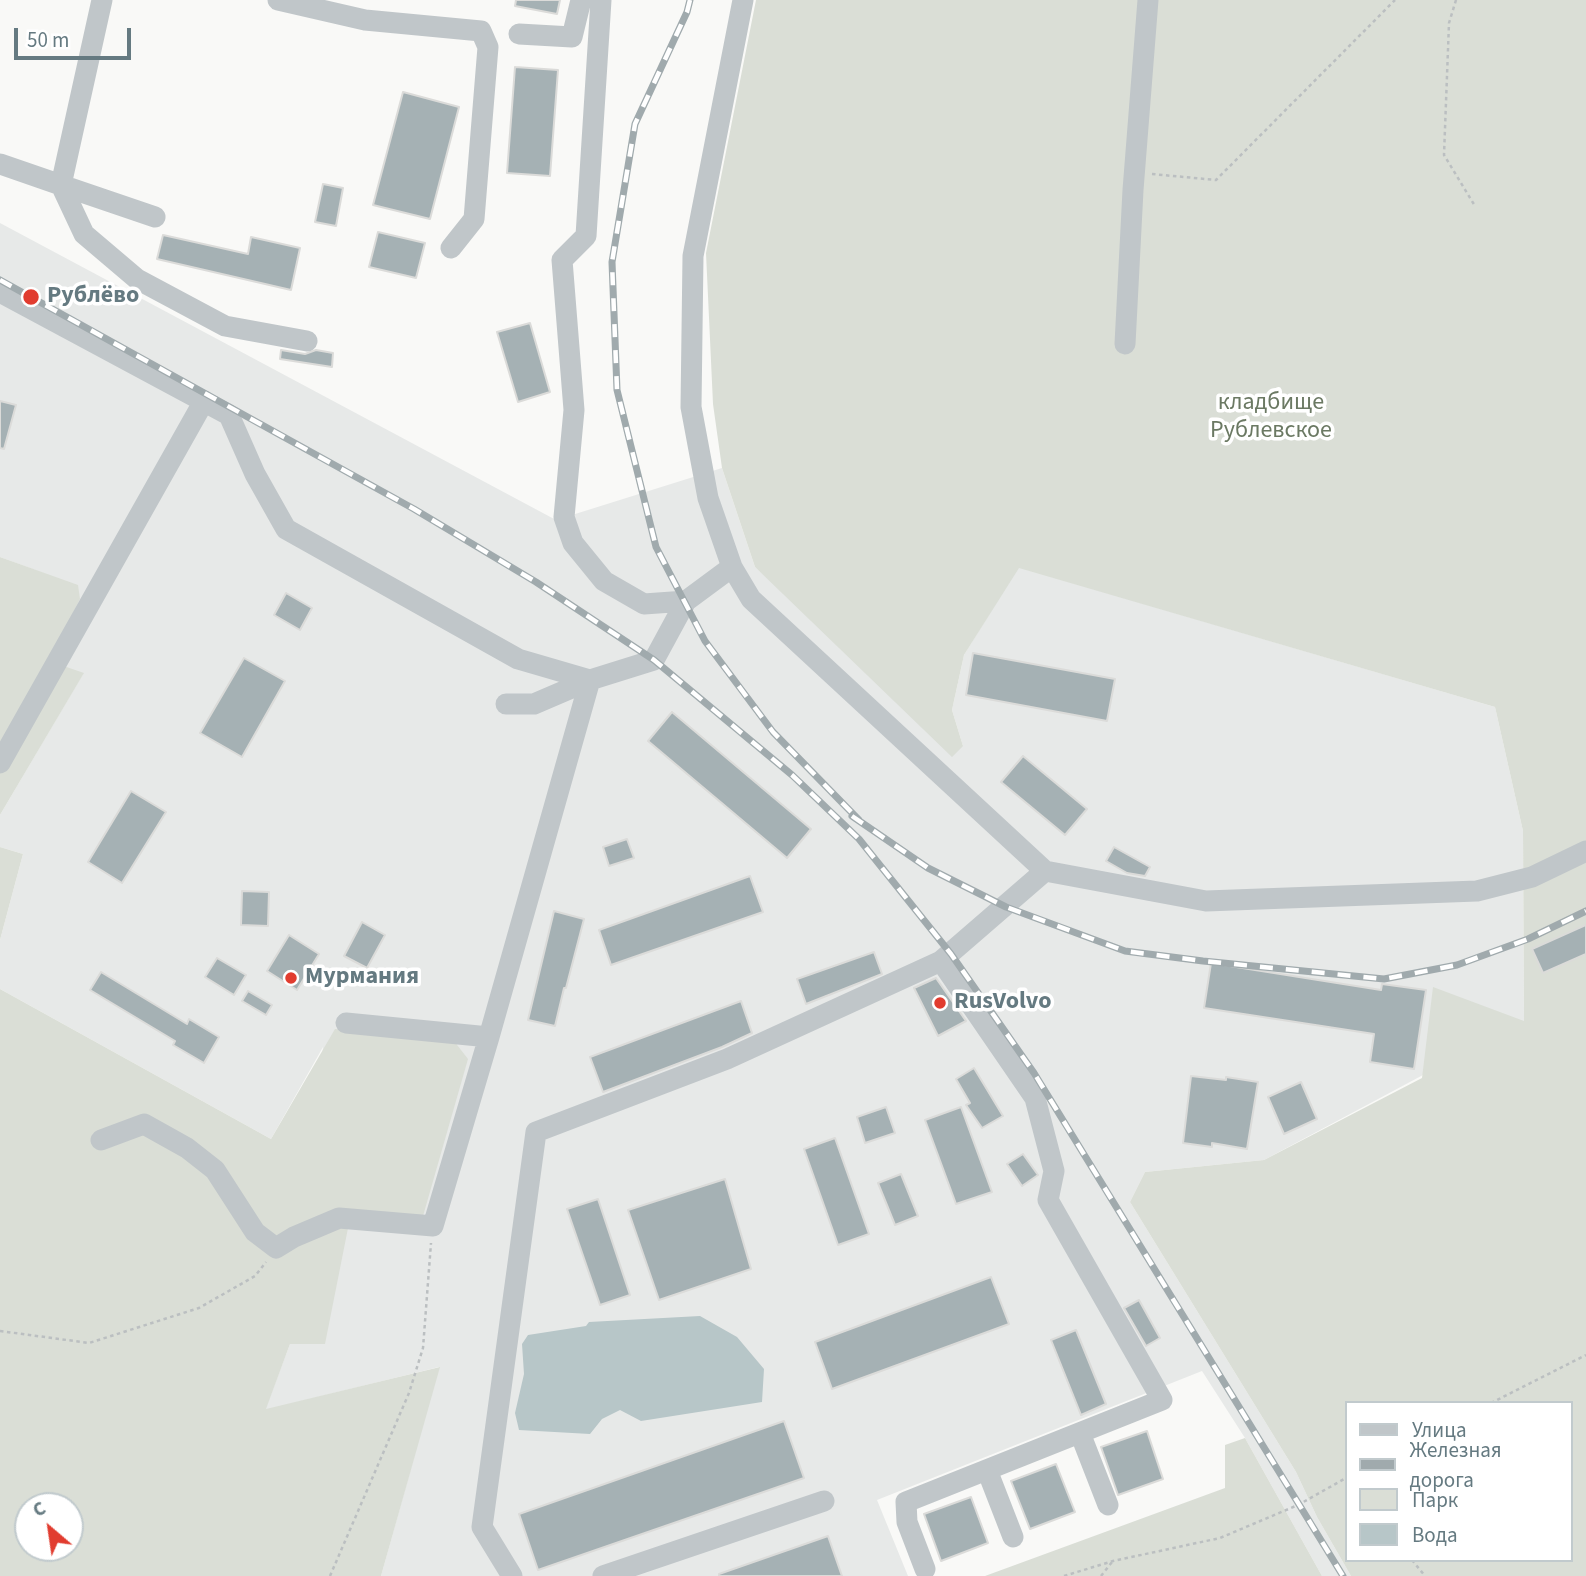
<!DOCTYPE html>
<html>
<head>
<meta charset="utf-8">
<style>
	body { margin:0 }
	#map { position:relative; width:1586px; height:1576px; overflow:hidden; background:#f9f9f7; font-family:"Source Sans 3",sans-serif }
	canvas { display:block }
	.legend { position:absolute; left:1345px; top:1401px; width:228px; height:161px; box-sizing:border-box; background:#fff; border:2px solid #c1cacd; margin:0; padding:9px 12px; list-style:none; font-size:21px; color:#657a81 }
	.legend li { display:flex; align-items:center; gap:14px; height:35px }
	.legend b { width:35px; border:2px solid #c1cacd }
	.north { position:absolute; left:14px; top:1492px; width:70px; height:70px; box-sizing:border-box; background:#fff; border:2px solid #c1cacd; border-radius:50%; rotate:331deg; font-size:19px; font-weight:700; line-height:28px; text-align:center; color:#657a81 }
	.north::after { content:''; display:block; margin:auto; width:24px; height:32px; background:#e13c2f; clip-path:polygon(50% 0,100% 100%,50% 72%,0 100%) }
	.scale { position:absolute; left:14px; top:28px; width:117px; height:32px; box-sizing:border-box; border:4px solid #657a81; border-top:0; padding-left:9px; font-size:21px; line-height:24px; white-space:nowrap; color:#657a81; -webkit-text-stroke:5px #fff; paint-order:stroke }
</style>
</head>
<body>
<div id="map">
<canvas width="1586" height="1576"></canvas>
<ul class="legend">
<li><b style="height:9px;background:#c0c6c9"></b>Улица</li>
<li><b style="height:9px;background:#a0aaad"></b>Железная дорога</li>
<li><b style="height:19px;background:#daded6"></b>Парк</li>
<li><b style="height:19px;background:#b7c6c8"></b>Вода</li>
</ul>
<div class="north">С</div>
<div class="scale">50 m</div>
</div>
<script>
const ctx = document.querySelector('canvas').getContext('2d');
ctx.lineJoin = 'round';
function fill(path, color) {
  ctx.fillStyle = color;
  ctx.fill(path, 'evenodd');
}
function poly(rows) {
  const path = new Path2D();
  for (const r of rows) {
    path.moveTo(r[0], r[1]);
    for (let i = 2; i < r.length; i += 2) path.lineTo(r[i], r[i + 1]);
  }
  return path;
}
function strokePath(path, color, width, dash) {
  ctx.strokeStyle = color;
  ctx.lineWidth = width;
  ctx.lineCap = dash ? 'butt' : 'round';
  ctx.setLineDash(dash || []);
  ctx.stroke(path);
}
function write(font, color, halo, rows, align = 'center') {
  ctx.font = font + ' "Source Sans 3",sans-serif';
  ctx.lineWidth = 7;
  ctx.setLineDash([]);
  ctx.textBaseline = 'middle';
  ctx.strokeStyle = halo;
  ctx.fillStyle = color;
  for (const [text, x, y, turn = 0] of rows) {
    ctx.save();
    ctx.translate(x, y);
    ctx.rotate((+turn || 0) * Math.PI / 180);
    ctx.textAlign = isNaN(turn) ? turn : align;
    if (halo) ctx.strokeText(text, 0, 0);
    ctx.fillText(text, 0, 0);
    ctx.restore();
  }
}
const built = poly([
	[0,223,556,520,722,468,755,567,963,746,952,710,964,655,1018,567,1495,707,1523,831,1524,1021,1264,1160,1145,1172,1130,1202,1296,1472,1317,1517,1351,1576,1322,1576,1245,1438,1202,1371,877,1500,908,1576,381,1576,439,1367,265,1410,290,1344,323,1047,271,1139,0,989,0,940,23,854,0,847,0,815,83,674,49,661,78,586,0,557]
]);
const green = poly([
	[756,0,1586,0,1586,1576,1351,1576,1317,1517,1296,1472,1130,1202,1145,1172,1264,1160,1422,1078,1433,987,1524,1021,1523,831,1495,707,1019,568,964,655,952,710,963,746,952,757,755,567,722,468,713,404,706,253],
	[1346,1403,1570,1403,1570,1560,1346,1560],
	[0,557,78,585,80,599,49,661,84,673,0,815],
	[0,847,23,854,0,940],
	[0,989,271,1139,335,1029,454,1041,468,1059,423,1216,351,1213,325,1344,290,1344,266,1409,440,1367,381,1576,0,1576],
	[28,1506,70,1506,70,1548,28,1548],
	[1245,1438,1322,1576,985,1576,1225,1488,1225,1445]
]);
const water = poly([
	[700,1316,737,1337,764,1369,762,1402,641,1421,620,1410,602,1419,590,1434,519,1430,515,1413,524,1374,522,1344,528,1335,586,1326,589,1322]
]);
const building = poly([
	[516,0,560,0,557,14,515,6,516,0],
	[515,67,558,70,550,176,507,173,515,67],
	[403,92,459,107,430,219,373,205,403,92],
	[323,184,343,188,336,226,315,222,323,184],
	[378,232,425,243,416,278,369,267,378,232],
	[163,235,248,254,251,237,300,248,291,290,157,259,163,235],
	[530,323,550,392,518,402,497,332,530,323],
	[281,350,305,354,316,350,333,353,332,367,280,359,281,350],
	[0,401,16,405,4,449,0,448,0,401],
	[286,593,312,608,300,630,274,615,286,593],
	[973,653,1115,679,1107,721,966,695,973,653],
	[244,658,285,681,242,757,200,733,244,658],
	[672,712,811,829,787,858,648,741,672,712],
	[1023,756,1087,809,1065,835,1001,782,1023,756],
	[131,791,166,812,122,883,88,862,131,791],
	[627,839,634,858,609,866,603,847,627,839],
	[1114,847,1150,867,1145,876,1127,873,1106,861,1114,847],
	[750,876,763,912,611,965,599,930,750,876],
	[242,891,269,892,268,926,241,925,242,891],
	[554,911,584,919,566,988,564,988,555,1026,528,1020,554,911],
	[362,922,385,935,367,968,344,956,362,922],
	[1586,925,1586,954,1543,973,1532,949,1586,925],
	[289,935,319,954,297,990,267,971,289,935],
	[874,952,882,974,806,1004,797,979,874,952],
	[217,958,246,975,234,995,205,977,217,958],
	[1211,963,1381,990,1382,984,1426,990,1414,1069,1370,1062,1374,1034,1204,1008,1211,963],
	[101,972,187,1024,189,1019,219,1037,204,1063,173,1045,175,1041,90,990,101,972],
	[936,978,966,1021,938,1036,914,988,936,978],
	[248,991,272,1005,266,1015,242,1001,248,991],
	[741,1001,752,1033,722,1047,603,1092,590,1057,741,1001],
	[974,1068,1003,1116,982,1128,966,1105,970,1103,956,1079,974,1068],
	[1191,1076,1226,1080,1226,1077,1258,1082,1247,1149,1212,1143,1212,1147,1183,1143,1191,1076],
	[1301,1082,1317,1119,1284,1134,1268,1097,1301,1082],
	[886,1107,895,1133,865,1143,857,1117,886,1107],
	[961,1107,992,1192,956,1204,925,1120,961,1107],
	[835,1138,869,1234,838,1245,804,1149,835,1138],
	[1023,1154,1038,1175,1022,1186,1007,1164,1023,1154],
	[901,1174,918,1216,895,1225,878,1183,901,1174],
	[725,1179,751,1269,659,1300,628,1210,725,1179],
	[598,1199,630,1295,600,1305,567,1209,598,1199],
	[991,1277,1009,1324,832,1389,815,1342,991,1277],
	[1139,1300,1160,1338,1146,1346,1124,1308,1139,1300],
	[1076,1330,1106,1404,1081,1415,1051,1340,1076,1330],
	[784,1421,804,1478,538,1570,519,1514,784,1421],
	[1147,1431,1163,1479,1118,1495,1101,1447,1147,1431],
	[1056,1464,1075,1512,1030,1529,1011,1481,1056,1464],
	[971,1497,988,1543,941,1561,924,1514,971,1497],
	[828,1536,842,1576,719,1576,719,1574,828,1536]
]);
const path = poly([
	[1456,0,1449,23,1444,155,1475,206],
	[1152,174,1216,180,1395,0],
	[0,1331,89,1343,199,1308,255,1276,266,1262],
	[1491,1403,1586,1355],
	[1412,1560,1425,1576],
	[330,1576,409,1393,423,1348,431,1243],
	[1064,1576,1113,1561,1220,1538,1298,1505,1346,1478],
	[1101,1576,1112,1562]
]);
const minor = poly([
	[102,0,61,185,155,217],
	[278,0,365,20,481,31,488,47,474,219,451,248],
	[601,0,586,236,562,260,574,410,564,517,573,543,604,581,644,604,686,601],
	[743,0,693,256,691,407,708,498,732,567,751,599,1045,871,1206,901,1477,891,1532,877,1586,851],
	[519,34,572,37,581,0],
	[0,164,61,185,84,234,137,279,225,326,307,341],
	[0,292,229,415,255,474,286,529,518,659,590,680,534,704,506,704],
	[1125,344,1133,190,1148,0],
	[0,763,204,401],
	[346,1023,489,1037],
	[101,1140,144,1124,187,1148,215,1170,255,1232,276,1248,294,1237,339,1218,433,1226,489,1037,590,680,654,660,686,601,732,567],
	[1080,1433,1108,1505],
	[987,1470,1013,1537],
	[925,1569,907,1522,906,1502,1162,1400,1048,1200,1054,1171,1035,1098,941,961],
	[512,1576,482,1527,536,1132,727,1059,941,961,1045,871],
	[603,1576,824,1501]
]);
const rail = poly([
	[690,0,687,12,635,124,612,262,617,390,656,547,705,641,773,732,859,820],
	[0,280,414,509,536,582,654,660,792,775,859,839,951,954,1034,1073,1343,1576],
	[852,816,928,868,1006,907,1125,951,1203,961,1384,979,1457,965,1528,939,1586,911]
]);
const markers = [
	[31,297,9,"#e13c2f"],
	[291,978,7,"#e13c2f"],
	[940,1003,7,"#e13c2f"]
];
const poiNames = [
	["Рублёво",47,297],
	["Мурмания",305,978],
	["RusVolvo",954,1003]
];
const parkNames = [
	["кладбище",1271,404],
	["Рублевское",1271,432]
];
fill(built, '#e7e9e8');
fill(green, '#daded6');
fill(water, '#b7c6c8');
fill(building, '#a5b1b4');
strokePath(building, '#dbdbd9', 2);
strokePath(path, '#bbbfc1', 2.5, [3.5, 3.5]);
strokePath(minor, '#c0c6c9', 21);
strokePath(rail, '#a0aaad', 7);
strokePath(rail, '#fff', 4.5, [13]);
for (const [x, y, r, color] of markers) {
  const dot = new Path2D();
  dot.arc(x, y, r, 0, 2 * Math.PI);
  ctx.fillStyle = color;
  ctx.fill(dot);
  strokePath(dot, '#fff', 2.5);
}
write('bold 24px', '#657a81', '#fff', poiNames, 'left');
write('24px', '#6b7963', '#fff', parkNames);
</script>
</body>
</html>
